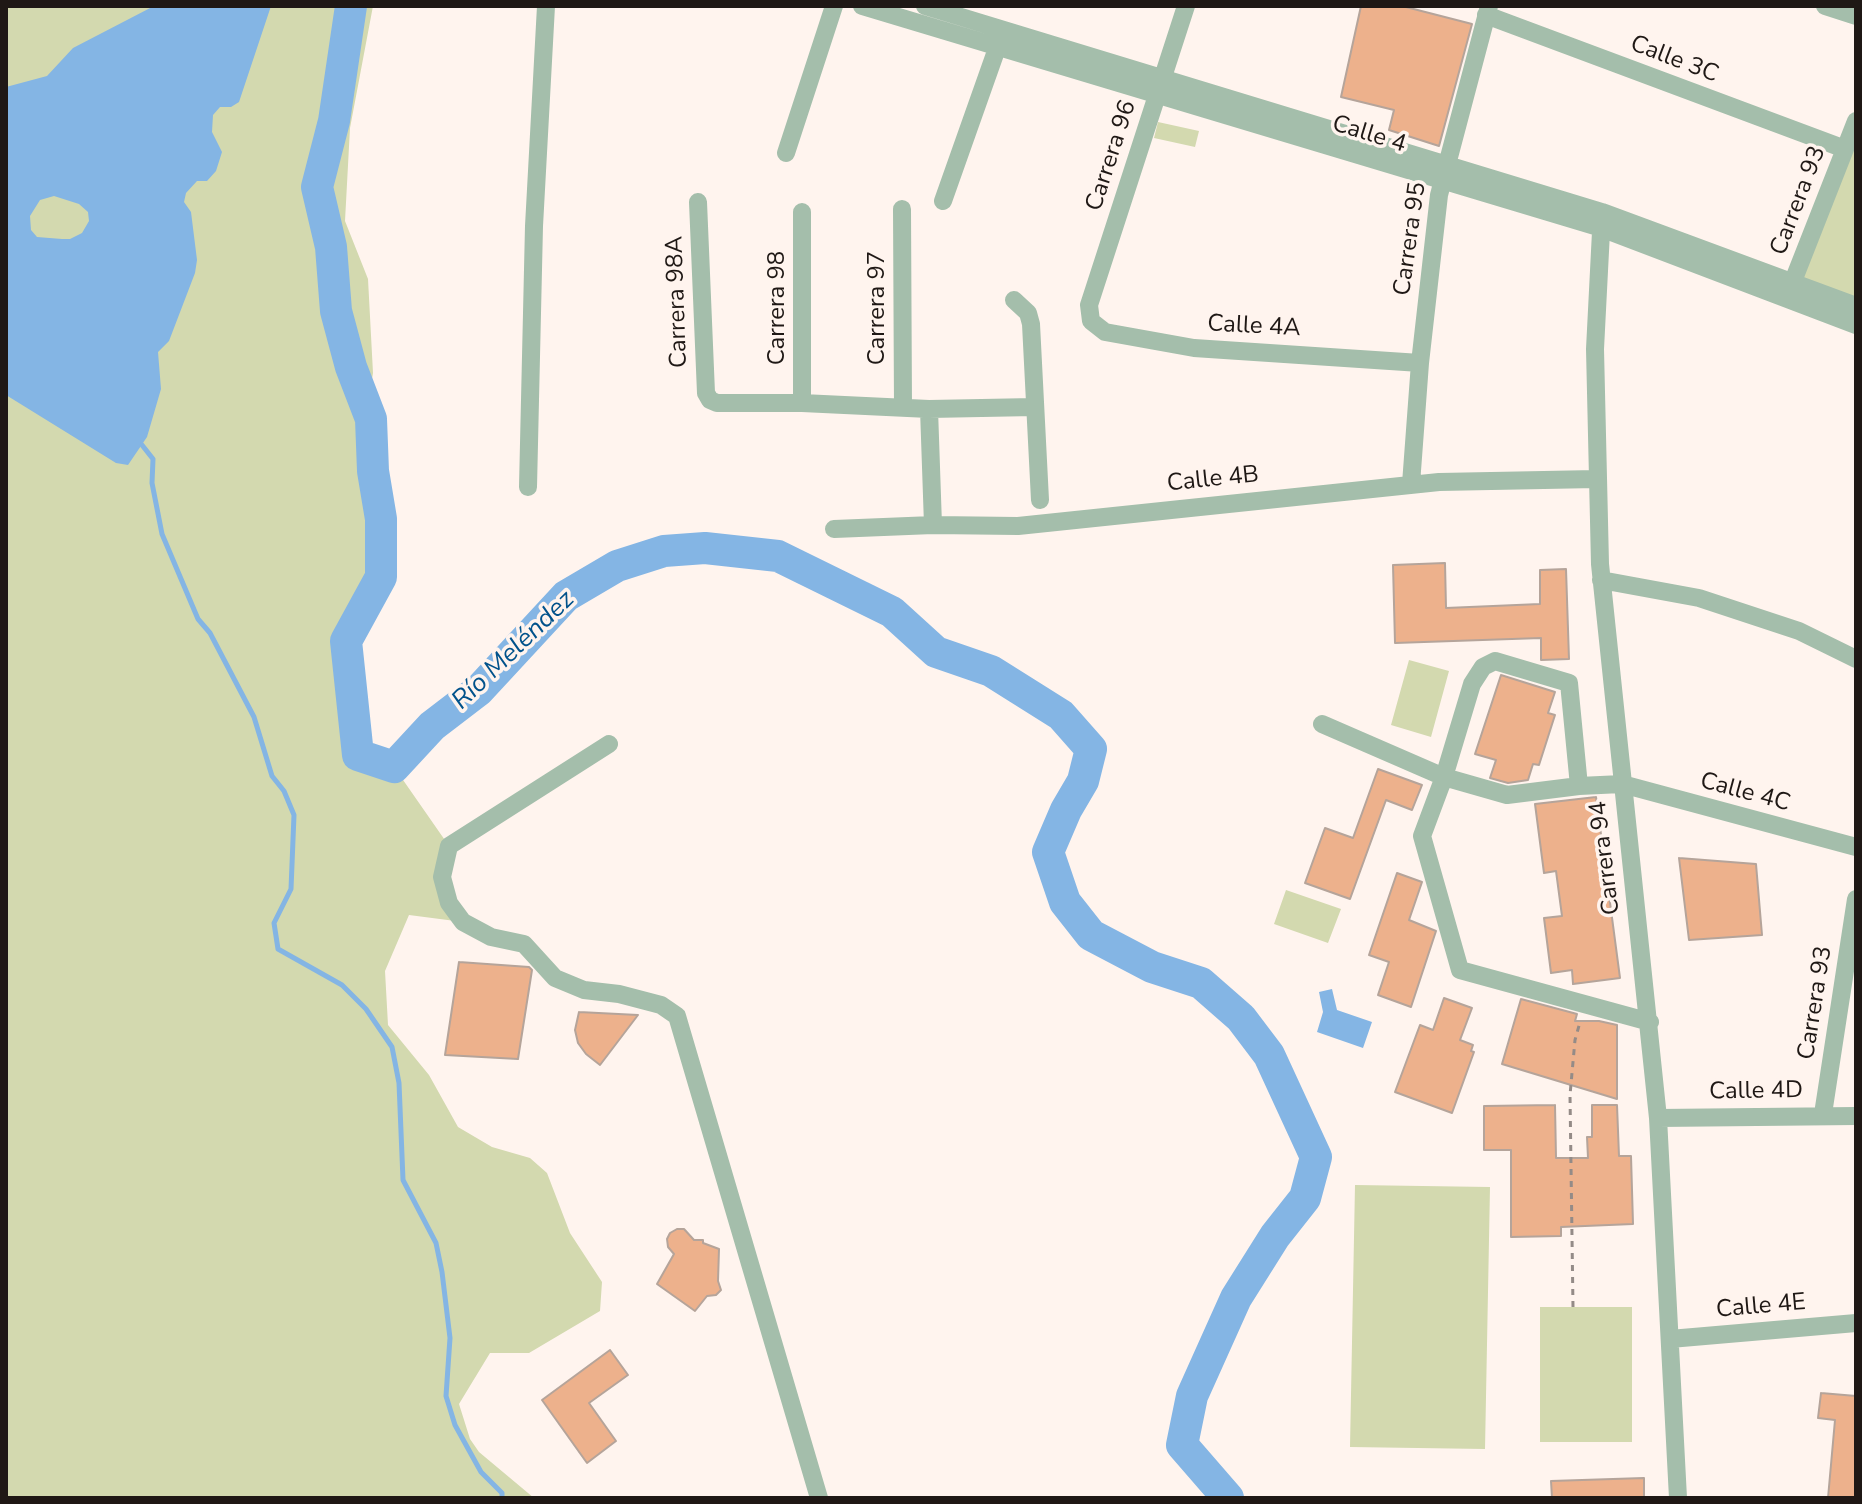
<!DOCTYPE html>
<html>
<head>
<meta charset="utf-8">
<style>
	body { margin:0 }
	#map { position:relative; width:1862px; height:1504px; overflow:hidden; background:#fff4ee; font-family:"Nunito Sans",sans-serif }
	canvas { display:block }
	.frame { position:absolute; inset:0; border:8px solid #1f1815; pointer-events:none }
</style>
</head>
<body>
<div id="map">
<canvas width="1862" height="1504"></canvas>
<div class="frame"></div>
</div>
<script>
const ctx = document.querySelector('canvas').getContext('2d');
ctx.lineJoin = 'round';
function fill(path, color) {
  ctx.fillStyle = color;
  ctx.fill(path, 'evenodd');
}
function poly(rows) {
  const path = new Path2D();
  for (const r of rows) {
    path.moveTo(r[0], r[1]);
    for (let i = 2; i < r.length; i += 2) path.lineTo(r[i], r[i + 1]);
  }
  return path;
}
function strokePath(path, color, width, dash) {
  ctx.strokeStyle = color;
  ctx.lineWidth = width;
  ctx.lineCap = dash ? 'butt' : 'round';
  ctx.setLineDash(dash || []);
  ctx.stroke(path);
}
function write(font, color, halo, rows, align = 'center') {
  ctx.font = font + ' "Nunito Sans",sans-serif';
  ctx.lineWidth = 7;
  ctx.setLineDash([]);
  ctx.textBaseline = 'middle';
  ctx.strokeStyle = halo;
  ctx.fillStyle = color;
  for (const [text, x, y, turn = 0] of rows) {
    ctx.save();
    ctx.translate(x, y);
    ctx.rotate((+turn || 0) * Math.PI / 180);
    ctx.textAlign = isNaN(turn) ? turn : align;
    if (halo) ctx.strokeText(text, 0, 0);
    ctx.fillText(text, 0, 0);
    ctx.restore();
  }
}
const green = poly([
	[6,6,373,6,350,128,345,221,368,279,373,373,367,410,371,419,373,471,381,519,381,577,346,641,358,754,394,767,449,846,442,877,463,922,409,915,385,971,388,1025,429,1075,458,1127,492,1147,530,1158,547,1173,570,1233,602,1282,600,1311,529,1353,490,1353,459,1404,470,1439,479,1452,534,1498,6,1498],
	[1856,121,1856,306,1793,283],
	[1158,122,1199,131,1195,147,1154,138],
	[1409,660,1449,671,1431,737,1391,725],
	[1286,890,1341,909,1328,943,1274,924],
	[1355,1185,1490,1187,1485,1449,1350,1447],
	[1540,1307,1632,1307,1632,1442,1540,1442]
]);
const water = poly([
	[154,6,271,6,239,102,231,107,220,107,213,115,212,132,222,152,216,171,207,181,197,181,186,193,184,202,191,212,197,260,195,273,169,341,158,352,161,389,147,437,128,465,116,463,6,395,6,87,47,76,73,48],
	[54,196,79,204,88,212,89,221,82,233,70,239,62,239,37,237,31,230,30,216,40,200],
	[1332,989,1337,1010,1372,1022,1363,1048,1317,1032,1323,1012,1319,992]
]);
const stream = poly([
	[142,445,153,459,152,483,162,534,198,619,210,633,254,717,272,776,284,791,294,815,291,889,274,923,278,949,342,985,366,1009,392,1047,399,1083,403,1180,436,1243,442,1272,450,1338,446,1396,455,1425,481,1472,502,1493,502,1498]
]);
const river = poly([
	[351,6,334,121,317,187,331,247,336,311,351,367,371,419,373,471,381,519,381,577,346,641,358,755,394,767,432,726,479,690,566,596,617,566,664,551,705,548,778,556,892,612,936,652,991,671,1061,715,1091,749,1083,781,1066,810,1048,852,1065,902,1091,935,1152,967,1201,983,1241,1018,1269,1055,1316,1157,1305,1198,1275,1236,1236,1298,1192,1396,1182,1445,1228,1498]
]);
const building = poly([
	[1361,6,1402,6,1472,24,1439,146,1389,130,1394,110,1341,97,1361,6],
	[1445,563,1446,608,1540,604,1540,570,1566,569,1569,659,1541,660,1541,638,1395,643,1393,565,1445,563],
	[1501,675,1555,692,1548,713,1555,715,1539,765,1533,764,1528,780,1508,783,1490,778,1496,760,1475,754,1501,675],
	[1378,769,1422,785,1412,810,1386,800,1350,899,1305,883,1325,828,1353,838,1378,769],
	[1596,797,1620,978,1573,984,1572,970,1551,973,1544,918,1562,916,1556,871,1544,873,1535,804,1596,797],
	[1679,858,1756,864,1762,935,1689,940,1679,858],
	[1397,873,1422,882,1409,920,1436,931,1411,1007,1378,995,1389,962,1369,955,1397,873],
	[459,962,529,967,532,970,518,1059,445,1055,459,962],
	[1444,998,1472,1008,1460,1040,1473,1045,1471,1051,1474,1052,1452,1113,1395,1092,1420,1025,1433,1030,1444,998],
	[1521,999,1577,1014,1575,1021,1599,1021,1617,1025,1617,1099,1502,1064,1521,999],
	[579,1012,638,1015,600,1065,586,1054,578,1043,575,1030,579,1012],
	[1555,1105,1556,1158,1588,1158,1587,1137,1592,1137,1592,1105,1617,1105,1619,1156,1631,1156,1633,1224,1561,1227,1561,1236,1511,1237,1511,1150,1484,1150,1484,1106,1555,1105],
	[677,1229,684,1229,694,1240,703,1240,703,1243,719,1249,718,1281,721,1290,716,1295,707,1296,695,1311,657,1284,674,1254,668,1247,667,1239,670,1233,677,1229],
	[610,1350,628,1375,589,1403,616,1441,587,1463,542,1400,610,1350],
	[1821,1393,1856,1396,1856,1498,1828,1498,1835,1420,1818,1418,1821,1393],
	[1644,1478,1644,1498,1552,1498,1551,1481,1644,1478]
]);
const path = poly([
	[1573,1307,1570,1095,1575,1040,1580,1022]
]);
const minor = poly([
	[862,6,1601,228,1856,325],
	[925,6,1602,212,1856,306],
	[1186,6,1089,305,1091,321,1105,332,1194,348,1420,363],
	[1825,6,1856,16],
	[1486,15,1845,149],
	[786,153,834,6],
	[943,201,1001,37],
	[698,202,706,393,710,400,717,403,802,403,929,409,1034,407],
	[902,209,903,407],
	[802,212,802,403],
	[1602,212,1595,349,1600,564,1658,1118,1678,1498],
	[1788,294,1856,121],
	[1014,300,1028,313,1031,324,1040,500],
	[929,409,933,525],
	[1411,484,1420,363,1439,195,1489,6],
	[528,487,534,226,546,6],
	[834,529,933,525,1018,526,1439,482,1596,479],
	[1601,580,1699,598,1799,631,1856,659],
	[1322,724,1444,777,1507,795,1579,786,1622,784,1856,847],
	[609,744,449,846,442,877,449,903,463,922,491,937,524,944,555,978,584,990,619,994,661,1005,677,1016,819,1498],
	[1579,786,1569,683,1495,661,1483,667,1472,684,1444,777,1422,836,1460,970,1650,1022],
	[1823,1114,1856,899],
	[1658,1118,1856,1116],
	[1670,1339,1856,1323]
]);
const streetNames = [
	["Calle 3C",1674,60,21],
	["Calle 4",1369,135,17],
	["Carrera 96",1112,156,-72],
	["Carrera 93",1799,201,-69],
	["Carrera 95",1411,239,-82],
	["Carrera 98A",678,302,-92],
	["Carrera 98",778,308,-90],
	["Carrera 97",878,308,-90],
	["Calle 4A",1254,327,3],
	["Calle 4B",1213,480,-6],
	["Calle 4C",1745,793,15],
	["Carrera 94",1606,858,-97],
	["Carrera 93",1816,1003,-81],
	["Calle 4D",1756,1092,-1],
	["Calle 4E",1761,1307,-5]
];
const waterNames = [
	["Río Meléndez",514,651,-44]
];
fill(green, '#d3d9af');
fill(water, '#84b5e4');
strokePath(stream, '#84b5e4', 5);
strokePath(river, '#84b5e4', 32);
fill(building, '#edb18c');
strokePath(building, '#b5a49a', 2);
strokePath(path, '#948b87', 3, [6, 6]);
strokePath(minor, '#a4beab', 18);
write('24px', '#1f1815', '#fff4ee', streetNames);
write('italic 26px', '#01528b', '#fff4ee', waterNames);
</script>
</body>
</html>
